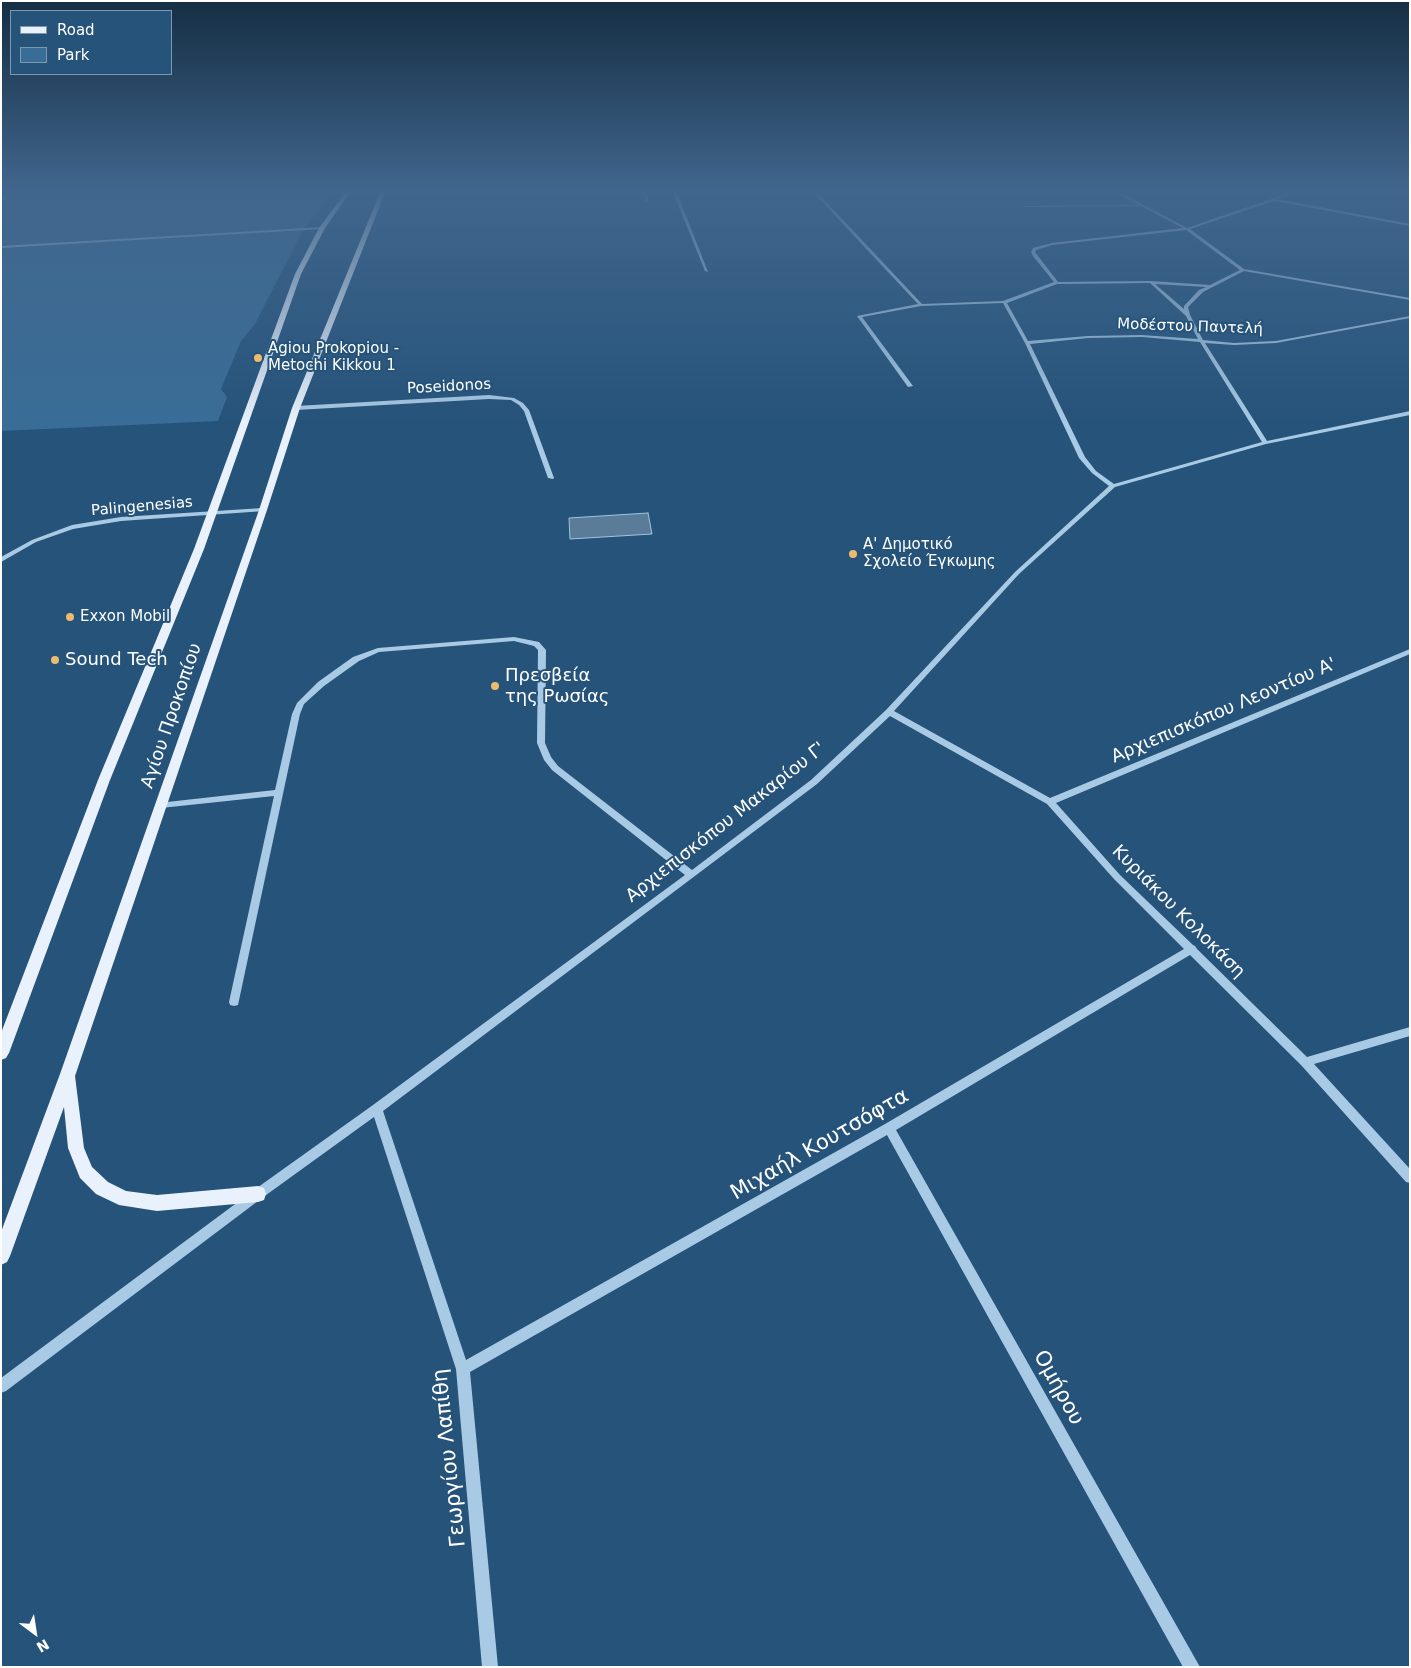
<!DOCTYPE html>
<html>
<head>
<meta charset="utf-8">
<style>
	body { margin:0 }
	#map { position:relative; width:1411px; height:1668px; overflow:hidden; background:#26537a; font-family:"DejaVu Sans",sans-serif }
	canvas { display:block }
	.frame { position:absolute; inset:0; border:2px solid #fff; pointer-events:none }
	.legend { position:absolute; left:10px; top:10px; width:162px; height:65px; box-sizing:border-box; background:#26537a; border:1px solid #7d98af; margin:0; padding:6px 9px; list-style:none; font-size:15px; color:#fff }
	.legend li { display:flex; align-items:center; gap:10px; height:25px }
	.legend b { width:25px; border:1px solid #7d98af }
	.north { position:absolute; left:10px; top:1608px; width:50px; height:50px; -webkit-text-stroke:4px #26537a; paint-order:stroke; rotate:149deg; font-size:14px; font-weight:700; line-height:20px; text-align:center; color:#fff }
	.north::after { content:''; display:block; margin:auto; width:18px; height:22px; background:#fff; clip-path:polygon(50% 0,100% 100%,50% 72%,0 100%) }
</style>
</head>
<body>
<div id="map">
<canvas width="1411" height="1668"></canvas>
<div class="frame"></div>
<ul class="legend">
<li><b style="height:6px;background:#e9f2fc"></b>Road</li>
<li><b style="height:14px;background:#396d97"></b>Park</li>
</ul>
<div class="north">N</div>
</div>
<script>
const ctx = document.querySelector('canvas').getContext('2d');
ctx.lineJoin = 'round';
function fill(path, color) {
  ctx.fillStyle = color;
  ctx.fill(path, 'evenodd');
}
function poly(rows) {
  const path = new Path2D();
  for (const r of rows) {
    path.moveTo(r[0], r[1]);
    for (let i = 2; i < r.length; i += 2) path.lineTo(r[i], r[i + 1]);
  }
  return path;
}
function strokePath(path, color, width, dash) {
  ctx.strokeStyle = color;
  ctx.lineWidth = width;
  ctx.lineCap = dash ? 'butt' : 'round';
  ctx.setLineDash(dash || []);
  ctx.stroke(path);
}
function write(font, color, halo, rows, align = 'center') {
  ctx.font = font + ' "DejaVu Sans",sans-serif';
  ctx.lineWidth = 4;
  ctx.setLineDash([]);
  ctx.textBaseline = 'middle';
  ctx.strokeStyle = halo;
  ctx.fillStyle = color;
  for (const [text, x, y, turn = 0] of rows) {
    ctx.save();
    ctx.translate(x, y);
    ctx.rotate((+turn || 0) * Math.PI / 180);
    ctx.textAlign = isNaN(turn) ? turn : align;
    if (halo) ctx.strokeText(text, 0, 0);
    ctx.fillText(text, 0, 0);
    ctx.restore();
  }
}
const green = poly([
	[1,190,118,190,112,198,157,196,161,192,208,190,334,190,302,232,255,324,241,341,221,389,227,397,218,421,1,431]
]);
const water = poly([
	[648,513,652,534,570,539,569,518,648,513]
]);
const minor = poly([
	[11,190,15,190,1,203,1,200,11,190],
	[403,190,412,190,382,196,380,195,403,190],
	[642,190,646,190,649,202,646,201,642,190],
	[672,190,676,190,708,272,705,271,672,190],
	[811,190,815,190,922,304,1003,301,1054,282,1033,256,1031,252,1033,248,1052,243,1183,228,1141,206,1025,207,1023,206,1139,205,1111,190,1116,190,1187,228,1297,190,1303,190,1277,199,1410,224,1410,226,1274,201,1190,229,1244,269,1410,298,1410,300,1244,271,1203,292,1188,307,1190,315,1203,340,1234,343,1276,341,1410,316,1410,318,1276,343,1234,345,1205,343,1267,441,1410,411,1410,415,1266,444,1115,487,1019,574,894,711,1050,798,1410,649,1410,654,1056,803,1120,875,1193,945,1195,946,1197,949,1307,1057,1410,1027,1410,1036,1314,1064,1410,1169,1410,1183,1406,1182,1301,1065,1190,955,896,1130,1200,1667,1183,1667,887,1135,470,1372,498,1667,482,1667,456,1369,374,1117,262,1198,6,1391,1,1393,1,1378,254,1190,373,1105,685,875,552,770,544,760,537,743,538,650,534,646,514,641,379,652,359,661,324,686,304,704,300,714,238,1005,234,1006,230,1005,229,1002,274,796,161,808,158,807,157,805,158,803,275,790,292,714,297,703,318,682,353,657,378,648,514,637,539,642,546,650,545,743,551,757,558,766,692,870,811,780,886,710,1015,572,1109,486,1092,473,1079,458,1025,343,1003,303,921,306,862,317,913,386,908,387,857,316,918,304,811,190],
	[1186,230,1240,270,1210,285,1151,281,1058,282,1035,252,1036,250,1052,245,1186,230],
	[1150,283,1186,316,1198,339,1142,335,1088,336,1028,341,1007,303,1057,284,1150,283],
	[1155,284,1206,287,1199,290,1184,306,1184,309,1155,284],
	[1142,337,1200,342,1262,442,1114,484,1096,471,1085,457,1030,344,1088,338,1142,337],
	[890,716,1047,804,1114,879,1184,949,885,1124,466,1360,383,1111,817,784,890,716],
	[323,227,322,229,1,248,1,246,323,227],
	[489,395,514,398,523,403,529,410,554,478,553,479,548,478,524,411,519,405,511,400,489,399,296,410,293,408,296,406,489,395],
	[263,508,265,509,265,511,121,521,73,529,36,542,1,562,1,557,32,540,72,525,121,517,263,508]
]);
const major = poly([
	[347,190,352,190,325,228,301,274,204,549,110,780,9,1053,6,1058,1,1060,1,1033,98,780,194,549,295,274,319,228,347,190],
	[381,190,386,190,300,408,267,510,75,1076,84,1148,92,1167,108,1182,126,1191,157,1195,258,1186,264,1188,266,1194,264,1200,258,1202,157,1211,119,1205,96,1194,80,1178,68,1148,64,1107,10,1256,7,1262,1,1265,1,1232,60,1074,259,510,292,408,381,190]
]);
const markers = [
	[258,358,5,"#edbb6e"],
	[853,554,5,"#edbb6e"],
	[70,617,5,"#edbb6e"],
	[55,660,5,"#edbb6e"],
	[495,686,5,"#edbb6e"]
];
const farStreetnames = [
	["Μοδέστου Παντελή",1190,327,2],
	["Poseidonos",449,387,-3],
	["Palingenesias",142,507,-5]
];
const farPoinames = [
	["Agiou Prokopiou -",268,349],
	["Metochi Kikkou 1",268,366],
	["Α' Δημοτικό",863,545],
	["Σχολείο Έγκωμης",863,562],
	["Exxon Mobil",80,617]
];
const poiNames = [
	["Sound Tech",65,660],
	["Πρεσβεία",505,676],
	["της Ρωσίας",505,697]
];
const streetNames = [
	["Αρχιεπισκόπου Λεοντίου Α'",1224,711,-23],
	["Αγίου Προκοπίου",172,716,-71],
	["Αρχιεπισκόπου Μακαρίου Γ'",726,823,-38],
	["Κυριάκου Κολοκάση",1178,912,45]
];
const nearStreetnames = [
	["Μιχαήλ Κουτσόφτα",820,1145,-30],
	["Ομήρου",1058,1388,61],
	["Γεωργίου Λαπίθη",450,1458,-96]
];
fill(green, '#396d97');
fill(water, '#5b7c98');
strokePath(water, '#9dc6e4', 1);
fill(minor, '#a9cae4');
fill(major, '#e9f2fc');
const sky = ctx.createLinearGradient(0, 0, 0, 424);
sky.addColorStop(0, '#152e43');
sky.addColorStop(0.45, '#41668d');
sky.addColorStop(1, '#41668d00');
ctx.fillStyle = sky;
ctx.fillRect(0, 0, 1411, 424);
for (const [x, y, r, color] of markers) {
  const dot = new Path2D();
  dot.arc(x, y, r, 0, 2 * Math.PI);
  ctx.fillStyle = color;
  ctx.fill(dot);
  strokePath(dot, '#26537a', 2);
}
write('15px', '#fff', '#26537a', farStreetnames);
write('15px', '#fff', '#26537a', farPoinames, 'left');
write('18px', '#fff', '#26537a', poiNames, 'left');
write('18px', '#fff', '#26537a', streetNames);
write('21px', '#fff', '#26537a', nearStreetnames);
</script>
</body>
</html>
